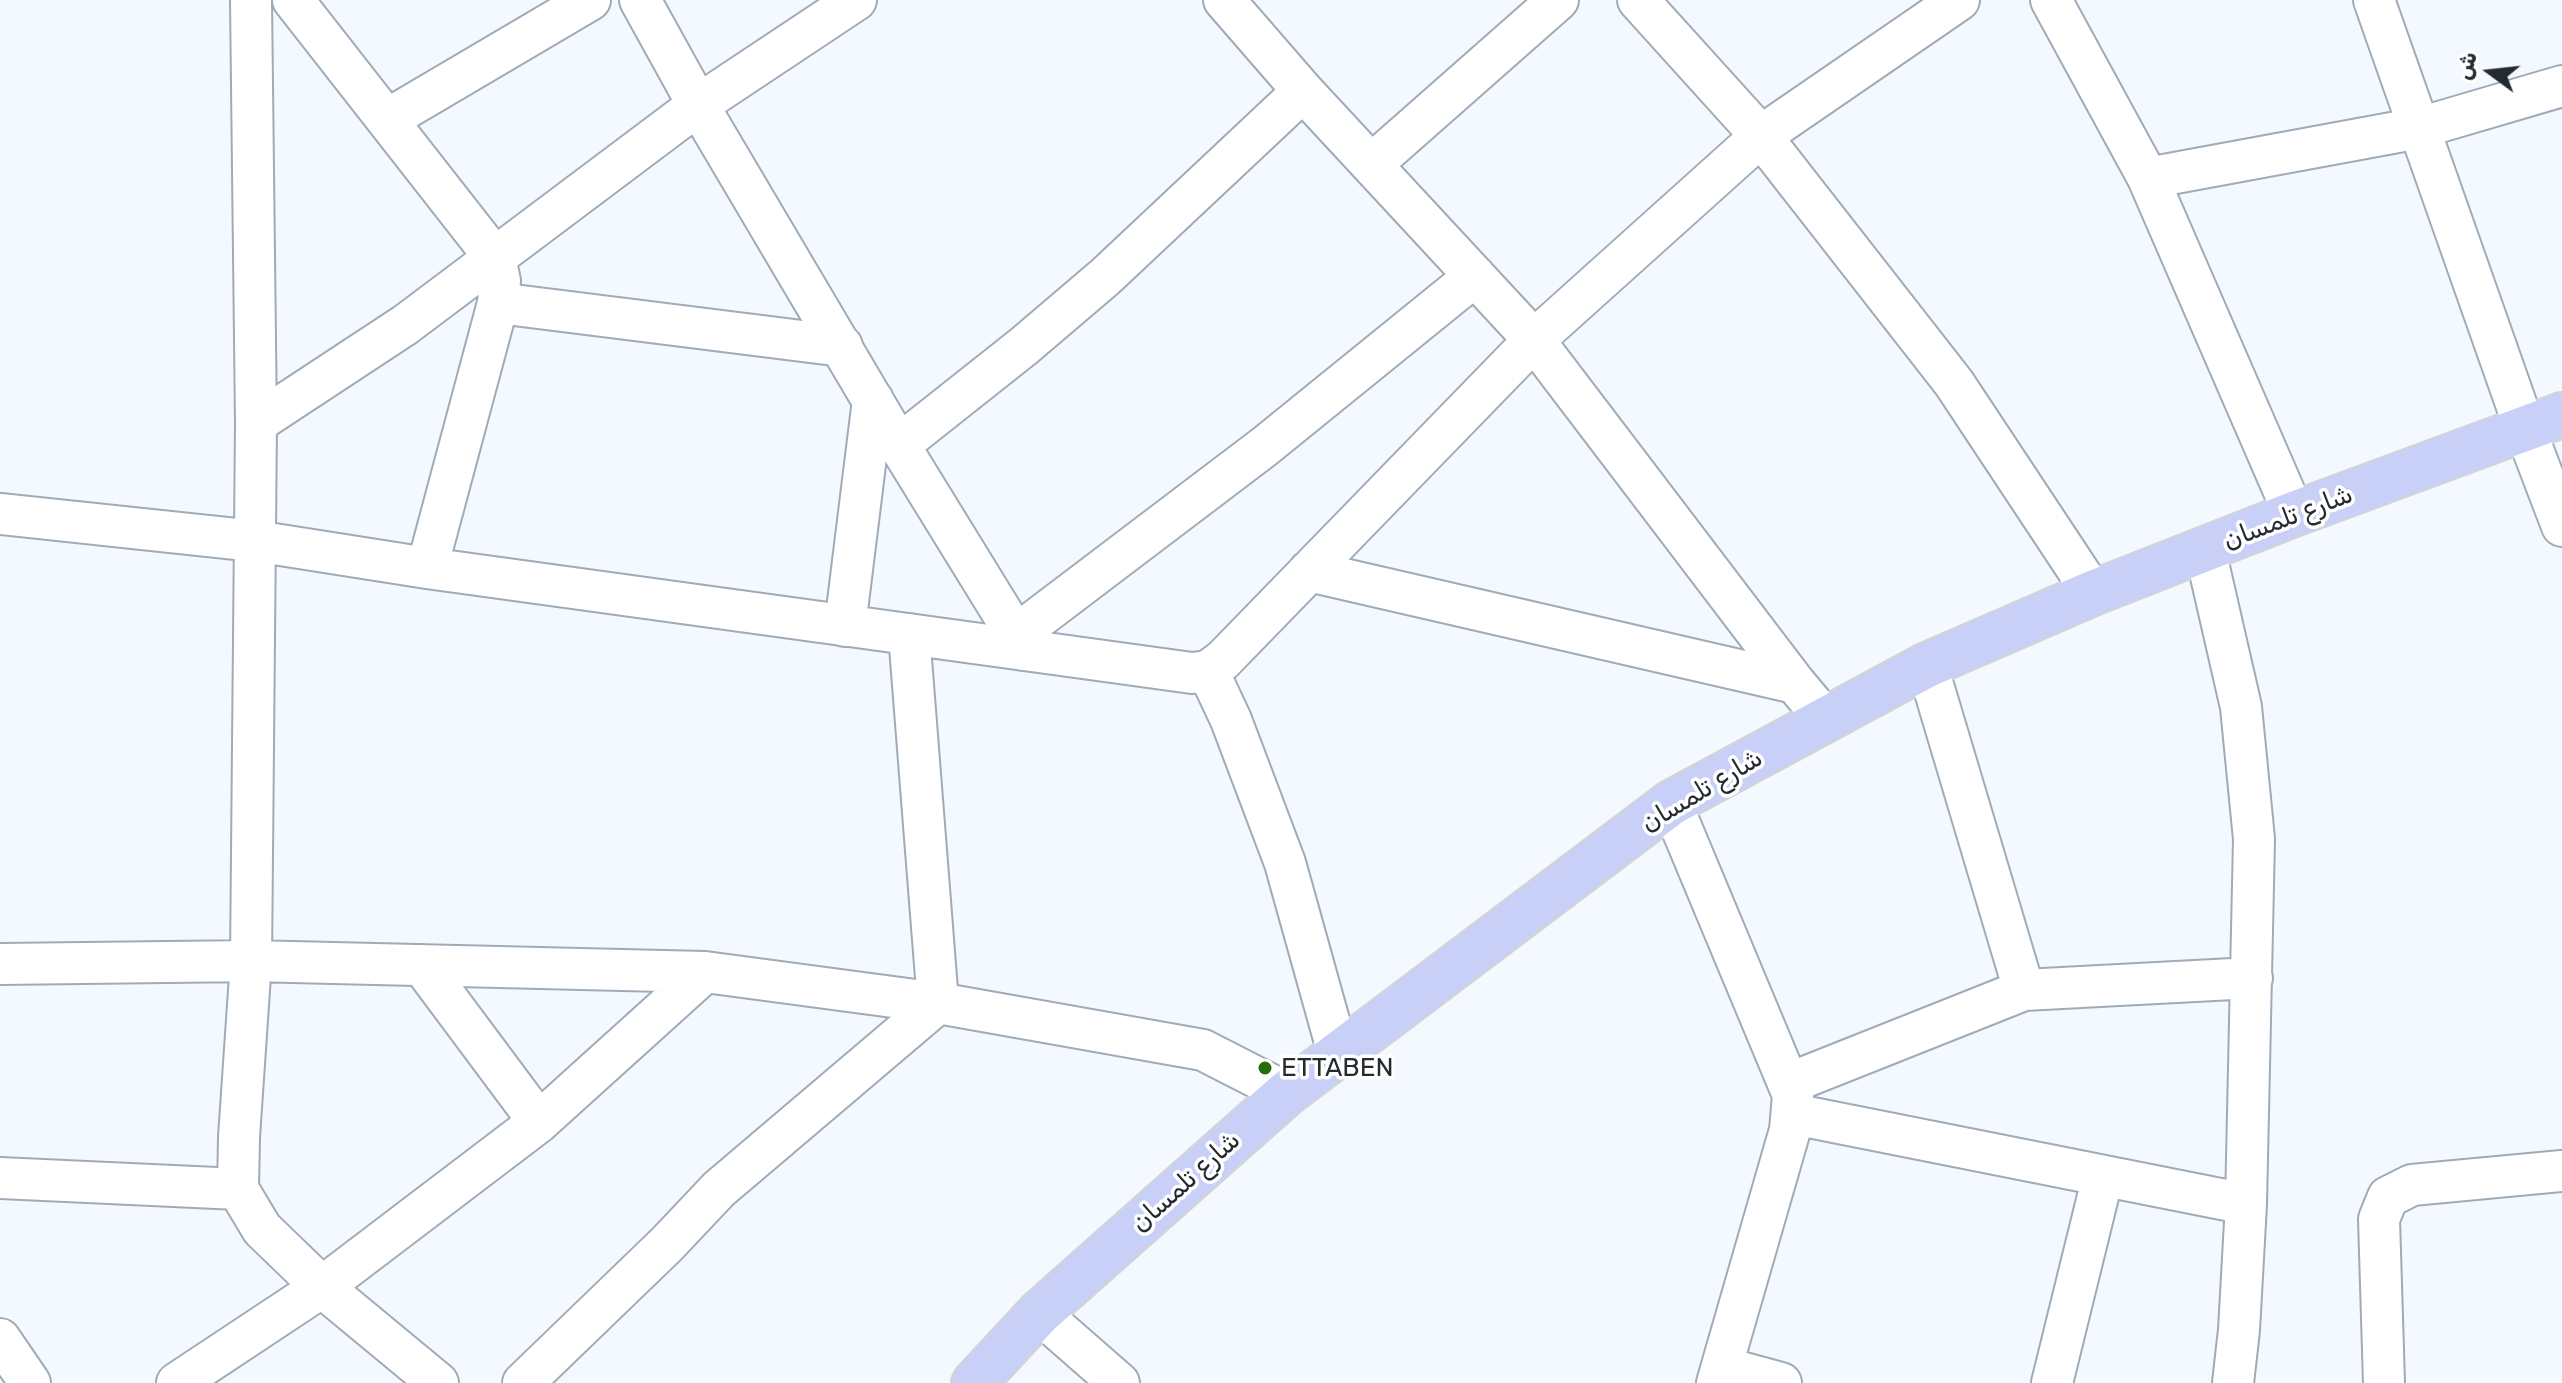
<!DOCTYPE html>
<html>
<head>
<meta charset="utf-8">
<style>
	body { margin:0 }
	#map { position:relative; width:2562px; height:1383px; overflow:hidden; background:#f4f9ff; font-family:Rubik,Cairo,sans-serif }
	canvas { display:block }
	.north { position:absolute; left:2450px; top:32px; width:80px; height:80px; -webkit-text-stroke:6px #fff; paint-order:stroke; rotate:285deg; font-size:22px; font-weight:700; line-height:32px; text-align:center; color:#252a2f }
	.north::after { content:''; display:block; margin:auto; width:28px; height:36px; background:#252a2f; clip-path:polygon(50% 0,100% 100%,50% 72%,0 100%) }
</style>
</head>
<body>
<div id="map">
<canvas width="2562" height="1383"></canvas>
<div class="north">ش</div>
</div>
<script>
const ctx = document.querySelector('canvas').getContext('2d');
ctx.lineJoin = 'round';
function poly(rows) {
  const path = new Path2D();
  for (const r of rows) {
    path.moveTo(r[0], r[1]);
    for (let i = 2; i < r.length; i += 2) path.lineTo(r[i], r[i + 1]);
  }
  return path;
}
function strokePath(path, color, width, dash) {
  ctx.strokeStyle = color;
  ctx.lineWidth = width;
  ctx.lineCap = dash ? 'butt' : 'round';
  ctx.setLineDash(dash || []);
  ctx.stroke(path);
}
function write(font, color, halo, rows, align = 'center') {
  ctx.font = font + ' Rubik,Cairo,sans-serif';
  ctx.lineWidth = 7;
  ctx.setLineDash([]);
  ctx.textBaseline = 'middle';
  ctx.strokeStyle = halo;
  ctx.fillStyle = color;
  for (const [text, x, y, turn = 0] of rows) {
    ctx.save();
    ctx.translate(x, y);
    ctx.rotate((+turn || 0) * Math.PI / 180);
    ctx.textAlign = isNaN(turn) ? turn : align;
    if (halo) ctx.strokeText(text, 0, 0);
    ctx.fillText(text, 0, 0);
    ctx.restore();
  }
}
const minor = poly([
	[251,0,256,423,251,961,239,1137,238,1189,262,1229,322,1287,438,1383],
	[293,0,495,258,500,281,498,303,427,568],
	[640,0,698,105,899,445,1016,635,1023,650],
	[1224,0,1303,91,1534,340,1795,683,1826,720],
	[1638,0,1761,136,1954,383,2093,593],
	[2051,0,2148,178,2294,514],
	[2374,0,2525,429,2562,526],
	[388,119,590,0],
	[1372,164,1558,0],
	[2148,178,2419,128,2562,86],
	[498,303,842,346],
	[256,423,405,325,698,105,856,0],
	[899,445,1024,346,1105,277,1303,91],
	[0,514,255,541,427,568,1192,673,1208,671,1223,660,1534,340,1761,136,1959,0],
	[2205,550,2241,707,2254,839,2246,1204,2239,1330,2233,1383],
	[1309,571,1795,683],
	[845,626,873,400],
	[1016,635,1264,447,1475,276],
	[1927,665,2024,990],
	[1208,671,1231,720,1285,863,1338,1053],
	[1671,803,1793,1095,1790,1130,1717,1383],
	[0,964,251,961,705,972,938,1003,1203,1050,1287,1093],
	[422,965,539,1122],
	[1790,1083,2024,990,2252,978],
	[1793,1114,2246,1204],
	[0,1178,238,1189],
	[1039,1313,1119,1383],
	[0,1339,30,1383],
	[1722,1367,1781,1383],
	[177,1383,322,1287,539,1122,705,972],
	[523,1383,667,1244,719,1189,938,1003,909,634],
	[2052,1383,2103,1176],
	[2384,1383,2379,1219,2388,1197,2412,1185,2562,1171]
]);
const major = poly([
	[974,1383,1039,1313,1287,1093,1671,803,1927,665,2093,593,2294,514,2562,415]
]);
const markers = [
	[1265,1068,8,"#256d0a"]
];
const streetNames = [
	["شارع تلمسان",2288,518,-21],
	["شارع تلمسان",1702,791,-31],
	["شارع تلمسان",1186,1182,-42]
];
const poiNames = [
	["ETTABEN",1281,1068]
];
strokePath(minor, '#a0abb8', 44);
strokePath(major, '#d3d4d5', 48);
strokePath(minor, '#fff', 40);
strokePath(major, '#c8d0f7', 44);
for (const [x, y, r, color] of markers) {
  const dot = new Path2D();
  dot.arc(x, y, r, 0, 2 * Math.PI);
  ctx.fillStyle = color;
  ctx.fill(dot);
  strokePath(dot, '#fff', 3);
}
write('26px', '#252a2f', '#fff', streetNames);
write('26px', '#252a2f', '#fff', poiNames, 'left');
</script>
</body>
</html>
